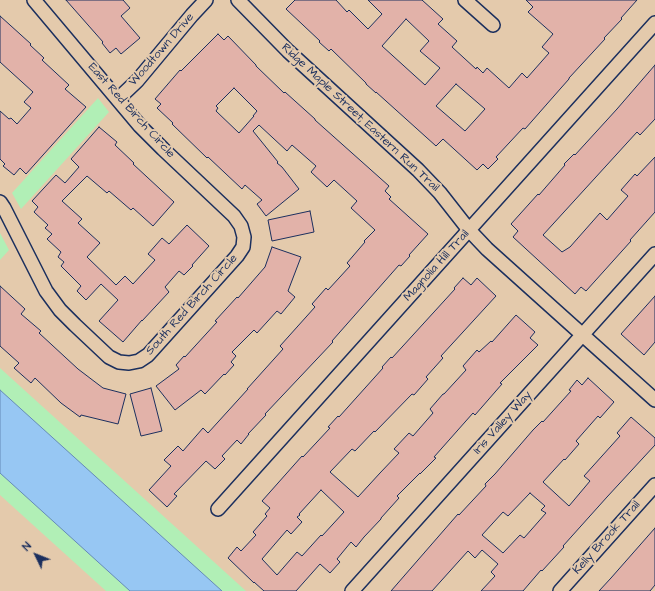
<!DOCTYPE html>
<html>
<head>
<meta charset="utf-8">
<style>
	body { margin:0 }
	#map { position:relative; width:655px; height:591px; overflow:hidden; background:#e4caac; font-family:"Architects Daughter",sans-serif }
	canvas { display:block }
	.north { position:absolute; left:16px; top:535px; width:40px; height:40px; -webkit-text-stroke:3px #e4caac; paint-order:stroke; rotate:313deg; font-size:11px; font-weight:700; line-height:16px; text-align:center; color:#1b2f5e }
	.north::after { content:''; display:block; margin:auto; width:14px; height:18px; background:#1b2f5e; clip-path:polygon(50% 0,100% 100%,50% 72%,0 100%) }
</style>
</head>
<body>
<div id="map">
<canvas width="655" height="591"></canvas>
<div class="north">N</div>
</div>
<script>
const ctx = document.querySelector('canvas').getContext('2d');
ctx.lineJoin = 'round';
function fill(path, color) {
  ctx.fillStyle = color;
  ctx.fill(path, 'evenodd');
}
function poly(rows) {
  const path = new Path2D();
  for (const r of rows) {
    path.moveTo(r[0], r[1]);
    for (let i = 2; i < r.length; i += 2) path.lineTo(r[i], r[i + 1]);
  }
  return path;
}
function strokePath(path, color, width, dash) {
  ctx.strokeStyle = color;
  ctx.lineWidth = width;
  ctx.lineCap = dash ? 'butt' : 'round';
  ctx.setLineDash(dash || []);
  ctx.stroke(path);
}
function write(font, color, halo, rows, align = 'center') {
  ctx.font = font + ' "Architects Daughter",sans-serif';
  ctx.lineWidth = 4;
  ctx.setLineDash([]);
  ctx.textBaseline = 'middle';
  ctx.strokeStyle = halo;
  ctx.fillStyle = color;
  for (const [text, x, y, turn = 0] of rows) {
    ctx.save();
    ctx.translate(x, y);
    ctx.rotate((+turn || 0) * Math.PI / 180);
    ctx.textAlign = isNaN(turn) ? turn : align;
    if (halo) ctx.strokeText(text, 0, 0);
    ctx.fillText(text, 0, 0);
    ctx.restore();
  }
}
const green = poly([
	[98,98,109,112,21,209,12,193],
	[0,233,9,250,0,260],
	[0,368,246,591,106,591,0,495]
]);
const water = poly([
	[0,390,222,591,130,591,0,473,0,390]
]);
const building = poly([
	[66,0,123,0,130,8,121,16,140,38,121,54,116,48,110,53,102,43,103,42,66,0],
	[295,0,336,0,347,12,349,10,368,29,382,14,368,0,422,0,443,19,438,24,457,41,452,47,476,69,477,67,483,73,487,68,509,88,522,73,527,78,549,53,542,47,553,34,528,12,533,7,526,0,637,0,621,18,622,19,604,38,605,39,569,78,569,79,561,88,525,129,523,128,496,157,498,159,488,169,483,164,477,170,443,139,436,146,376,92,376,93,366,84,366,83,331,49,329,51,319,42,320,41,286,9,295,0],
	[406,19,429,41,420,51,440,68,425,85,382,46,406,19],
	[456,84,485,109,465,131,436,106,456,84],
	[0,16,31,44,30,45,44,58,42,60,69,85,65,89,86,107,26,174,20,168,14,175,3,166,5,164,0,159,0,111,9,119,11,118,17,124,31,108,24,102,33,92,0,62,0,16],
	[218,34,224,40,228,36,256,65,256,66,284,93,285,92,315,119,315,120,389,186,385,191,391,197,389,199,428,234,409,255,410,256,401,266,399,265,332,341,333,342,265,414,266,415,248,434,249,434,241,444,237,440,222,456,225,459,215,469,206,461,174,494,177,496,167,507,149,490,171,466,164,460,178,446,183,451,203,428,208,433,248,389,247,389,283,349,280,346,315,307,312,304,326,288,328,290,350,266,347,263,365,242,364,241,375,230,351,208,357,201,334,180,327,187,311,172,316,166,292,145,287,151,259,125,253,131,278,162,277,163,282,167,299,189,266,216,257,204,262,200,245,185,242,189,208,157,207,158,172,124,173,123,157,108,161,104,155,99,180,70,181,71,218,34],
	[234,88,257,111,253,116,254,116,239,133,216,111,218,108,216,106,234,88],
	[655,65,655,119,640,135,637,132,543,235,562,252,570,247,600,213,607,220,628,196,621,190,635,174,637,176,655,157,655,212,630,240,631,241,586,291,581,287,575,294,513,237,518,231,511,224,538,194,539,195,565,165,564,164,574,154,575,155,617,109,655,65],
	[99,127,117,142,115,145,134,163,133,164,174,202,153,226,133,208,131,210,109,191,107,193,87,176,62,201,82,219,78,223,100,243,87,257,116,285,125,276,133,284,155,260,148,254,162,238,169,244,187,225,209,246,192,265,193,266,184,275,179,271,165,287,169,292,142,321,142,320,123,342,99,321,118,300,101,284,86,300,77,291,81,286,61,266,64,262,58,257,61,252,47,239,52,234,45,228,48,225,34,212,38,207,32,201,56,175,65,183,79,167,71,159,99,127],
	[310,211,314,232,272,241,268,220,310,211],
	[272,247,301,257,288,291,295,297,281,314,277,311,257,333,254,330,232,352,236,356,231,362,234,365,225,375,224,374,205,394,201,390,175,410,156,386,179,369,176,365,184,356,185,357,217,322,215,321,237,297,238,298,265,267,272,247],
	[463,278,471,285,477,278,496,296,441,356,443,358,426,377,428,379,414,395,412,394,375,432,374,431,355,451,352,449,330,472,358,497,380,473,399,453,394,449,409,433,413,436,433,413,430,409,443,394,444,394,466,370,463,366,477,350,479,352,491,341,492,342,516,315,535,332,530,338,538,345,500,383,502,384,475,415,473,413,434,457,436,458,420,474,420,473,397,496,399,498,381,518,381,519,364,537,356,547,351,542,337,559,340,562,330,573,320,564,296,591,264,591,254,582,254,583,228,558,237,547,241,551,256,535,253,532,267,516,265,514,270,508,262,501,302,456,303,457,330,428,328,427,338,416,339,417,383,368,382,367,391,357,392,358,455,289,454,288,463,278],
	[321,490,344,512,322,536,321,535,302,556,297,552,277,575,262,559,287,530,291,534,302,522,297,517,300,515,299,514,321,490],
	[0,286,25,309,21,314,41,331,39,333,78,369,103,388,126,394,118,424,81,415,80,417,61,403,35,378,31,383,14,368,19,363,0,346,0,286],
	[655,296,655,342,644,355,621,334,655,296],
	[588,378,614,402,600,418,598,416,576,441,579,444,565,460,564,459,543,482,569,506,590,481,584,476,620,436,617,433,631,417,655,438,655,445,607,497,563,546,564,547,542,571,541,570,523,591,481,591,495,576,491,572,498,564,482,550,475,558,468,551,432,591,391,591,458,514,459,515,486,486,485,484,495,474,533,430,542,421,543,422,571,391,569,390,577,380,582,385,588,378],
	[530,493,545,506,541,510,546,513,524,538,520,535,503,553,482,535,503,512,508,516,530,493],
	[151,388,162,431,141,436,130,394,151,388],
	[655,528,655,585,650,591,599,591,611,578,655,528]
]);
const minor = poly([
	[238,0,288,51,418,170,440,193,469,230,487,249,655,400],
	[465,0,493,25],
	[118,99,137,81,192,15,206,0],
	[0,202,4,208,46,291,60,310,75,325,109,357,119,362,129,363,139,361,148,355,237,256,243,247,244,237,241,226,234,216,163,149,140,126,34,0],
	[218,509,655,23],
	[352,591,655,254],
	[560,591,655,485]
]);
const streetNames = [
	["Woodtown Drive",162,50,-49],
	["East Red Birch Circle",131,111,48],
	["Ridge Maple Street; Eastern Run Trail",360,118,43],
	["Magnolia Hill Trail",437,266,-48],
	["South Red Birch Circle",192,305,-48],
	["Iris Valley Way",503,423,-48],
	["Kelly Brook Trail",607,538,-48]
];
fill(green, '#b1efb6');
fill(water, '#97c7f3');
strokePath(water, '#658ab7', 1);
fill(building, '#e2b2a9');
strokePath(building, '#1b2f5e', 1);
strokePath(minor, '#1b2f5e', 16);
strokePath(minor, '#e4caac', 13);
write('12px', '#1b2f5e', '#e4caac', streetNames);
</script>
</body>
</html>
